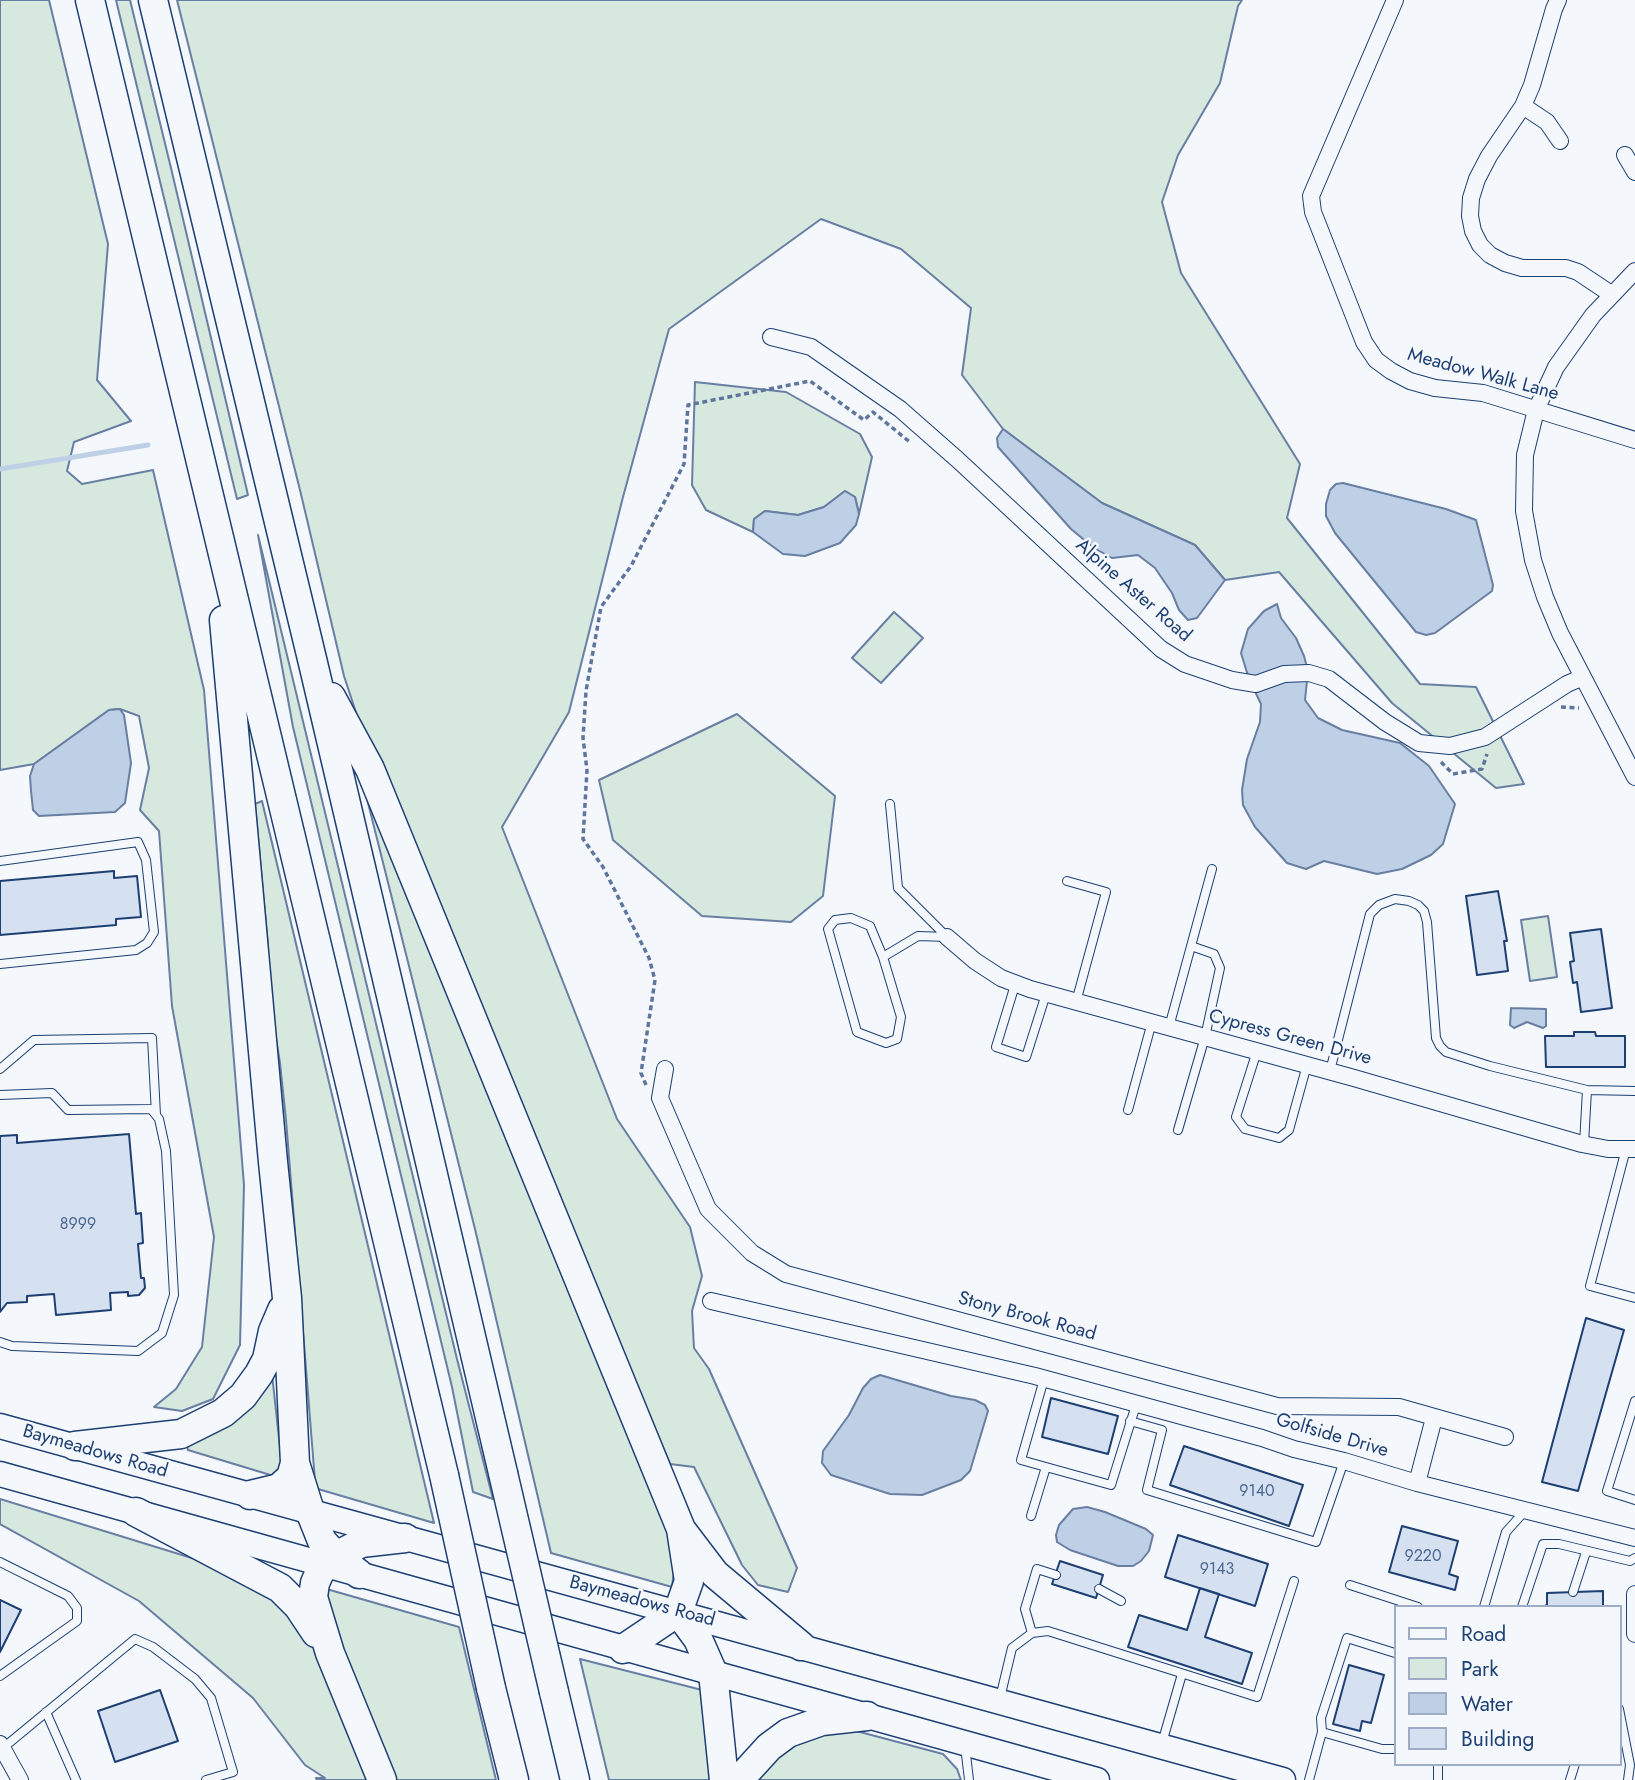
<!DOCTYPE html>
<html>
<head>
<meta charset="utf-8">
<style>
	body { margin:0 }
	#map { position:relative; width:1635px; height:1780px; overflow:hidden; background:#f4f7fb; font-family:Jost,sans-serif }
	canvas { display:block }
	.legend { position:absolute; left:1394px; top:1605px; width:228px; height:161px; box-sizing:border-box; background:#f4f7fb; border:2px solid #9eadc5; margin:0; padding:9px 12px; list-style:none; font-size:21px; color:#1d3f73 }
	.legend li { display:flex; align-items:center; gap:14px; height:35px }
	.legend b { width:35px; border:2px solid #9eadc5 }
</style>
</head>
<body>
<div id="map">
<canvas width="1635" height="1780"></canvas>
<ul class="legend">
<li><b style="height:9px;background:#f4f7fb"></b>Road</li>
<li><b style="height:19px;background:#d7e8df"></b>Park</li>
<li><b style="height:19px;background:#bed0e5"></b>Water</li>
<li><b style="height:19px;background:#d5e0f0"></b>Building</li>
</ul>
</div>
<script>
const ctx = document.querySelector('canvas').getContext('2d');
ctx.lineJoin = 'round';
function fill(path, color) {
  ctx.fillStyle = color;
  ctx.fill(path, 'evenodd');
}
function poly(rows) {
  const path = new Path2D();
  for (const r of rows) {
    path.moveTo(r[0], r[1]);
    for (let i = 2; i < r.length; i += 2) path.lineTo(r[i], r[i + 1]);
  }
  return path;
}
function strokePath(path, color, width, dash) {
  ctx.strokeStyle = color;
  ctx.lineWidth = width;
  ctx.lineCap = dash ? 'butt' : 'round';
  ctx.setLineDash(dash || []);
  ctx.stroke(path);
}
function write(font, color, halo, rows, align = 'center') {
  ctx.font = font + ' Jost,sans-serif';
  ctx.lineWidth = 5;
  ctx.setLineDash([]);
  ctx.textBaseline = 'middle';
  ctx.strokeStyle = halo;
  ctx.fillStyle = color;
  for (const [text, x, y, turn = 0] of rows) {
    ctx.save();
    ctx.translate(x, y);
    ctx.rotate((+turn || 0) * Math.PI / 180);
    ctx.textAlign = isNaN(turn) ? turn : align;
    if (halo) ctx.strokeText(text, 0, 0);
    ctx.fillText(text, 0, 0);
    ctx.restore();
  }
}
const green = poly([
	[0,0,49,0,108,244,97,380,131,421,74,442,67,471,82,484,153,470,204,690,244,1185,240,1345,213,1399,182,1411,154,1407,176,1389,202,1347,214,1237,172,1006,159,831,140,810,149,768,139,716,120,709,109,710,34,764,0,770,0,0],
	[116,0,130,0,171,168,248,495,237,499,116,0],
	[177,0,1242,0,1238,6,1220,83,1178,155,1162,202,1181,273,1300,464,1287,518,1420,684,1476,687,1524,784,1496,788,1392,703,1279,572,1225,580,1195,545,1102,503,1003,429,962,375,971,308,901,249,821,219,669,329,623,497,569,712,502,827,617,1119,690,1227,702,1276,692,1311,694,1348,709,1369,797,1568,788,1592,758,1585,742,1565,694,1467,670,1464,370,755,344,676,300,490,177,0],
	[695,382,786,392,860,434,872,457,859,514,855,497,845,491,824,507,798,515,765,511,754,519,753,532,706,510,692,485,695,382],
	[258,535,457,1359,493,1499,473,1492,452,1387,293,727,258,535],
	[894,612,923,638,881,683,852,658,894,612],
	[737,714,835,796,823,896,791,922,702,916,613,840,599,780,737,714],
	[355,751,664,1514,675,1564,672,1587,551,1553,475,1229,355,751],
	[262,801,424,1481,434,1523,318,1489,315,1481,286,1120,280,1063,262,953,268,946,255,804,262,801],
	[1548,916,1557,977,1530,981,1521,920,1548,916],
	[272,1374,282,1466,277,1477,188,1450,186,1442,272,1374],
	[0,1499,195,1559,274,1595,314,1645,369,1780,317,1780,316,1778,325,1778,305,1765,253,1698,139,1601,0,1524,0,1499],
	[323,1588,459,1627,496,1780,392,1780,325,1617,323,1588],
	[580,1659,702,1690,711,1780,609,1780,580,1659],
	[845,1728,943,1754,957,1769,961,1780,750,1780,788,1740,845,1728]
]);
const water = poly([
	[1003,429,1102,503,1195,545,1225,580,1197,618,1188,620,1179,610,1172,593,1155,568,1138,555,1112,558,1094,548,1071,529,998,447,997,438,1003,429],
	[1343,483,1446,509,1476,520,1493,585,1492,591,1435,633,1426,635,1416,632,1335,533,1326,516,1326,504,1330,490,1336,484,1343,483],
	[845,491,855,497,859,514,856,525,840,543,805,556,783,554,753,532,754,519,765,511,798,515,824,507,845,491],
	[1277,604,1281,618,1296,638,1304,656,1308,671,1305,700,1318,718,1342,730,1400,743,1429,766,1455,804,1443,844,1431,855,1402,869,1377,874,1324,861,1306,869,1287,863,1255,827,1243,805,1242,790,1247,759,1260,722,1261,704,1249,679,1241,653,1248,629,1264,611,1277,604],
	[120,709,124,715,131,763,125,803,115,812,39,816,33,810,31,791,30,776,34,764,109,710,120,709],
	[1511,1008,1546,1009,1546,1026,1543,1028,1527,1022,1514,1028,1510,1025,1511,1008],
	[880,1375,951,1396,975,1400,985,1405,988,1411,970,1471,961,1480,922,1495,890,1494,831,1475,822,1463,823,1451,849,1415,863,1388,871,1379,880,1375],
	[1087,1507,1105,1512,1146,1529,1153,1535,1149,1551,1141,1561,1133,1566,1118,1566,1070,1550,1057,1542,1056,1535,1059,1525,1073,1509,1087,1507]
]);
const stream = poly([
	[0,469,148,445]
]);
const building = poly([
	[114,871,114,878,137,876,141,917,116,919,116,925,0,935,0,881,114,871],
	[1498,891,1507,941,1504,941,1508,971,1477,975,1466,896,1498,891],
	[1601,929,1612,1008,1581,1012,1577,982,1573,983,1570,962,1574,961,1570,933,1601,929],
	[1574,1032,1595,1032,1596,1036,1625,1036,1625,1067,1546,1067,1545,1036,1574,1036,1574,1032],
	[129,1134,136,1214,141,1213,143,1243,138,1244,141,1278,144,1278,145,1288,139,1295,128,1296,128,1292,110,1293,111,1310,56,1315,54,1294,27,1296,27,1302,7,1303,0,1312,0,1136,17,1135,17,1143,129,1134],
	[1586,1318,1624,1330,1578,1491,1542,1482,1586,1318],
	[1051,1398,1118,1416,1108,1454,1042,1437,1051,1398],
	[1184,1446,1303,1485,1289,1526,1170,1485,1184,1446],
	[1402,1526,1458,1541,1449,1574,1458,1577,1455,1590,1389,1572,1402,1526],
	[1178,1535,1268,1564,1255,1606,1165,1577,1178,1535],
	[1060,1561,1103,1575,1096,1598,1052,1584,1060,1561],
	[1200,1588,1219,1594,1205,1637,1252,1653,1242,1684,1128,1647,1139,1615,1187,1630,1200,1588],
	[1603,1591,1603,1607,1542,1607,1547,1605,1547,1593,1603,1591],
	[0,1600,21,1610,0,1652,0,1600],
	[1349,1665,1384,1675,1371,1723,1362,1721,1360,1731,1333,1724,1349,1665],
	[160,1690,178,1741,115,1762,98,1711,160,1690]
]);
const path = poly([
	[1561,707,1579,708],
	[1441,762,1453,774,1482,769,1487,754],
	[646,1085,641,1073,655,980,649,958,603,867,583,839,587,770,583,738,586,691,601,607,631,566,684,464,688,405,810,381,864,420,873,412,911,443]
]);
const service = poly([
	[890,804,898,888,947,937],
	[0,861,138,842,146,860,154,932,147,943,136,950,0,964],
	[1067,881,1106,892,1076,1002],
	[883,957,870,926,851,918,835,920,828,929,857,1032,886,1043,897,1039,901,1017,883,957,918,936,947,937],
	[1015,985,996,1047,1026,1057,1046,994],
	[1169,1027,1212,869],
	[1257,1051,1236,1117,1245,1129,1279,1138,1289,1130,1307,1065],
	[0,1069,34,1040,152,1038,156,1115],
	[1330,1071,1370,914,1379,905,1395,899,1409,901,1418,905,1424,911,1427,922,1436,1038,1440,1046,1446,1052,1490,1066,1587,1090,1584,1144],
	[1587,1090,1635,1091],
	[0,1095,52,1093,68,1110,151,1109,159,1119,166,1151,174,1295,162,1333,138,1351,12,1346,0,1342],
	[1128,1110,1152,1022],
	[1178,1130,1205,1037,1220,968,1214,954,1191,946],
	[1626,1149,1590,1286,1635,1298],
	[1044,1379,1021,1460,1046,1467,1111,1485,1136,1405],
	[1635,1401,1607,1491,1635,1500],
	[1130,1421,1162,1430,1147,1490,1316,1542,1344,1461],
	[1031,1516,1046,1467],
	[0,1562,68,1596,77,1608,77,1621,0,1676],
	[1350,1585,1418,1607],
	[1099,1589,1121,1601],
	[1573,1592,1586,1552],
	[1484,1607,1506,1532,1524,1512],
	[1522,1607,1543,1544,1559,1544,1630,1561,1635,1558],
	[1032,1633,1025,1609,1037,1569,1056,1575],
	[1000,1698,1012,1648,1032,1633,1048,1631,1257,1697,1294,1581],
	[1619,1709,1630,1765,1628,1780],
	[46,1712,76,1780],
	[1322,1732,1382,1749,1395,1749],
	[1162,1743,1182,1674],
	[965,1746,969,1780],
	[3,1748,135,1639,153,1647,195,1679,211,1698,233,1772,206,1780],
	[1438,1764,1438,1780],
	[1309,1780,1322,1732,1321,1718,1347,1638,1395,1653],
	[1570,1780,1575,1764]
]);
const minor = poly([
	[1395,0,1311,196,1313,212,1364,342,1376,360,1391,371,1410,381,1435,388,1483,393,1635,440],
	[1558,0,1554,9,1532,85,1523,106,1489,156,1477,179,1471,198,1470,216,1473,231,1480,245,1490,255,1505,263,1522,268,1566,268,1578,272,1611,294],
	[1523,106,1547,122,1560,141],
	[1625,155,1635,172],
	[1635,271,1593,315,1556,367,1536,410,1525,455,1524,511,1533,560,1545,597,1560,633,1635,777],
	[771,337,811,347,900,409,958,460,1161,649,1185,664,1232,680,1256,684,1284,674,1309,673,1329,679,1385,722,1419,743,1450,746,1485,737,1567,684,1583,677],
	[947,937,975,961,1001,978,1030,989,1354,1078,1582,1144,1608,1149,1635,1149],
	[665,1069,660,1098,708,1209,752,1253,786,1274,1277,1406,1399,1407,1505,1437],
	[711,1301,1035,1376,1262,1438,1294,1449,1344,1461,1417,1483,1635,1538],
	[1417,1483,1434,1418],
	[1635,1594,1635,1634],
	[0,1744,20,1780]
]);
const primary = poly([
	[0,1426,1283,1780],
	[0,1474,1097,1780]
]);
const motorway = poly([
	[90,0,444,1475],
	[153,0,313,663,503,1473],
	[224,620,273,1162,287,1298,295,1463,310,1511,322,1541,336,1556,359,1574],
	[331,697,370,769,681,1529,689,1581,678,1612,623,1649],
	[75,1446,181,1434,223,1413,243,1396,259,1374,267,1359,273,1331,282,1310],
	[250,1495,279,1488,291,1477,295,1463],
	[136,1512,280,1588,298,1606,316,1633],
	[683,1532,715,1574,801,1646],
	[678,1612,698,1639,713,1673,724,1780],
	[491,1688,514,1780],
	[554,1692,575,1780],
	[382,1780,330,1653,313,1597,315,1583,319,1574,325,1565,336,1556,361,1543,405,1538],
	[739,1780,769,1747,788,1733,822,1721,867,1716]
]);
const motorwayBridge = poly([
	[503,1473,554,1692],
	[444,1475,491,1688]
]);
const numberNames = [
	["8999",78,1225],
	["9140",1257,1492],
	["9220",1423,1557],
	["9143",1217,1570]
];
const streetNames = [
	["Meadow Walk Lane",1483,375,15],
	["Alpine Aster Road",1133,591,41],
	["Cypress Green Drive",1290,1038,15],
	["Stony Brook Road",1027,1317,15],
	["Golfside Drive",1332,1436,16],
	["Baymeadows Road",95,1452,16],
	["Baymeadows Road",642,1602,15]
];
fill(green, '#d7e8df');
strokePath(green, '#687fa3', 2);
fill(water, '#bed0e5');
strokePath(water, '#687fa3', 2);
strokePath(stream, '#bed0e5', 5);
fill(building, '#d5e0f0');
strokePath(building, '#1d3f73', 2);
strokePath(service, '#1d3f73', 10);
strokePath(minor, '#1d3f73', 18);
strokePath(primary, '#1d3f73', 27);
strokePath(motorway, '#1d3f73', 31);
strokePath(path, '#5e769c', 3.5, [5, 3.5]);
strokePath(service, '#f4f7fb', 8);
strokePath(minor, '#f4f7fb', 16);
strokePath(primary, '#f4f7fb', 24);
strokePath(motorway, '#f4f7fb', 28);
strokePath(motorwayBridge, '#1d3f73', 31, []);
strokePath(motorwayBridge, '#f4f7fb', 28);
write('16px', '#4b6792', null, numberNames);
write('19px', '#1d3f73', '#f4f7fb', streetNames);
</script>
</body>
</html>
